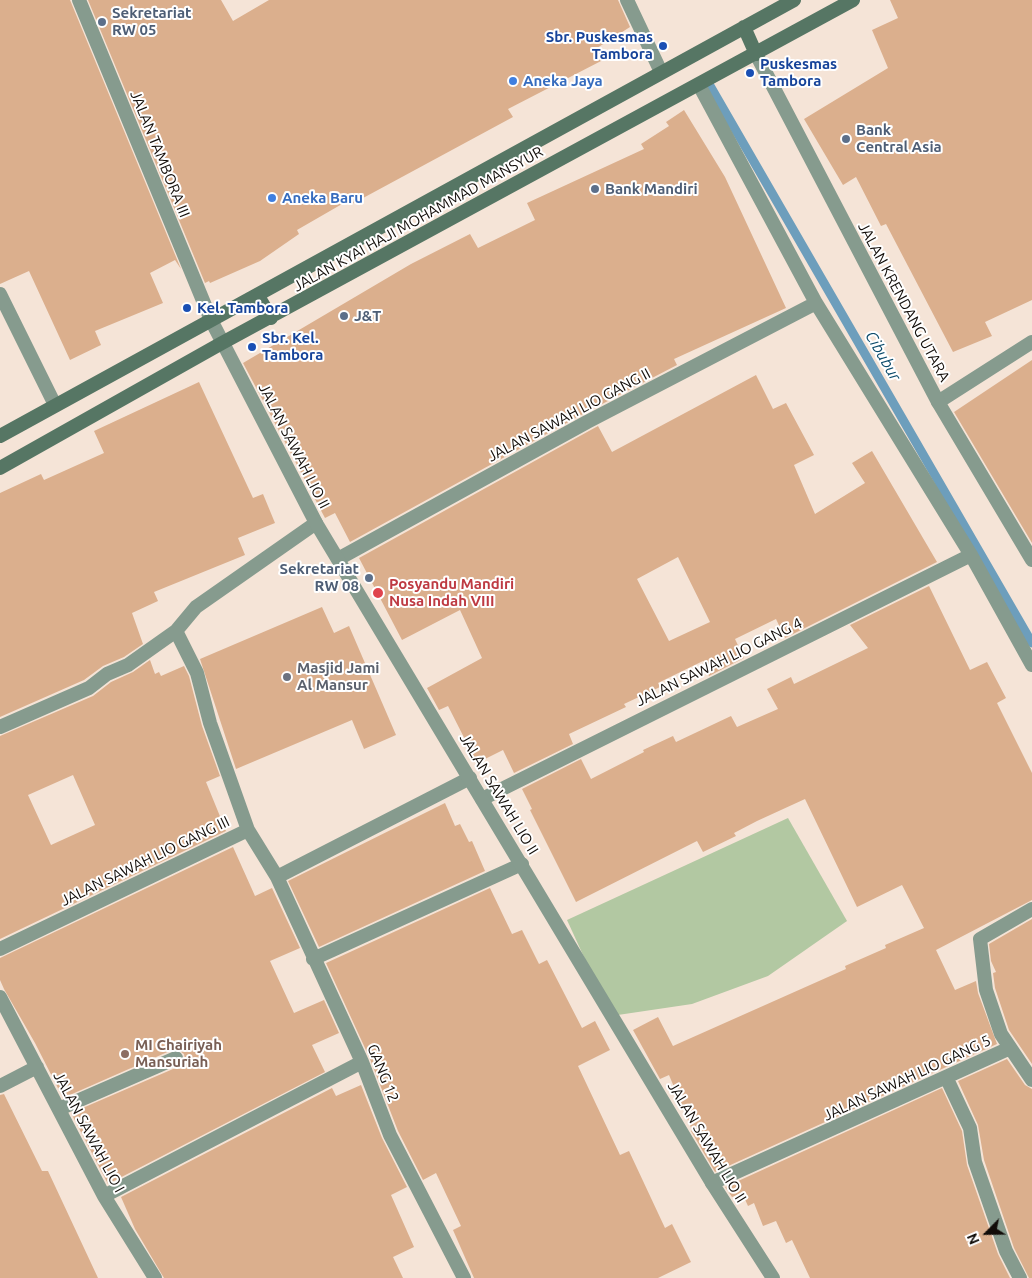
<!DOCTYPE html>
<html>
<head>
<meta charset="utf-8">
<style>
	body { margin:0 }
	#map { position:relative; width:1032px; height:1278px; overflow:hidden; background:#f5e4d7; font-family:Ubuntu,sans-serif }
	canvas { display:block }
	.north { position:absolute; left:962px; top:1208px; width:50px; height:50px; -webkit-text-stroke:4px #fff; paint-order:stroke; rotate:247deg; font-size:14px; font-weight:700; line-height:20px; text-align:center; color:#110c08 }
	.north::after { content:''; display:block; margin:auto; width:18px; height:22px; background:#110c08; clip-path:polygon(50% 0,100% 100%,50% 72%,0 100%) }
</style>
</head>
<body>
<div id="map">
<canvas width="1032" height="1278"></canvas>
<div class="north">N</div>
</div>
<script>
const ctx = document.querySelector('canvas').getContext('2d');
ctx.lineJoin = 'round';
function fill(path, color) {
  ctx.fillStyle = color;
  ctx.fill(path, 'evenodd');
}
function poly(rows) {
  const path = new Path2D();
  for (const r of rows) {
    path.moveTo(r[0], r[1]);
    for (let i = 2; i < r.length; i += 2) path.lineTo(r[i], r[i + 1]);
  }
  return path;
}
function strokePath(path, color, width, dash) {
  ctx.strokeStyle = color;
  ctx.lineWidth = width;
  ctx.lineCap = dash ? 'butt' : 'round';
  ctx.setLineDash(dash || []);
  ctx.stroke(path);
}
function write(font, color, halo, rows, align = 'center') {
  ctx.font = font + ' Ubuntu,sans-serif';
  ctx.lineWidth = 4;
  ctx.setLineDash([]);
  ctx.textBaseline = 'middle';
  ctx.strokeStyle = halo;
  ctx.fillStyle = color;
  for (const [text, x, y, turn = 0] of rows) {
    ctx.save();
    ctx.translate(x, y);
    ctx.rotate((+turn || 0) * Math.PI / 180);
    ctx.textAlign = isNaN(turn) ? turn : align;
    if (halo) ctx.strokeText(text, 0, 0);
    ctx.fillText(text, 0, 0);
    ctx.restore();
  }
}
const green = poly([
	[788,818,847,921,768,976,692,1004,611,1016,567,920]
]);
const stream = poly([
	[709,84,1032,643]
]);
const building = poly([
	[0,0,70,0,181,269,175,260,150,273,163,303,95,331,101,345,70,360,29,271,0,284],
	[88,0,221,0,233,21,269,0,618,0,630,27,597,48,603,60,508,109,513,117,352,204,349,200,297,230,299,234,260,261,210,283,209,281,205,283],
	[890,0,1032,0,1032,300,985,322,992,336,953,352,886,224,881,226,856,177,843,185,804,119,888,68,872,30,898,18],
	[684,110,725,177,786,308,674,359,677,365,583,414,350,542,335,513,325,518,243,363,411,264,470,234,478,248,535,220,527,203,644,149,641,144,669,126,666,122],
	[1032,360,1032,543,954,412],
	[756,375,773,409,786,403,814,455,794,465,815,514,865,483,852,463,872,451,937,562,785,638,776,619,735,639,744,658,709,676,703,661,658,683,660,687,624,704,626,707,569,734,573,744,514,773,503,750,477,763,448,706,439,710,427,688,482,658,460,610,402,640,359,558,598,426,612,452],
	[678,557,710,622,669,641,637,579],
	[199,382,253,498,263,494,275,523,238,538,245,555,154,592,158,601,132,613,143,644,124,657,103,666,84,680,0,717,0,493,41,474,44,480,104,453,94,431],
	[929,586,970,670,987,662,1006,698,997,703,1032,773,1032,900,936,950,955,990,976,981,978,993,997,1044,715,1172,691,1131,692,1130,669,1075,660,1079,633,1030,658,1017,673,1046,846,969,845,966,886,948,885,945,924,928,902,885,857,907,805,799,757,821,734,833,736,836,703,852,697,841,576,902,530,810,532,809,522,789,581,759,591,779,644,752,643,750,673,736,676,742,731,716,737,727,778,709,767,689,791,677,794,684,868,648,850,625],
	[322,607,334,633,349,626,396,735,364,749,352,720,236,769,200,659],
	[150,660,155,674,159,672,161,676,184,666,189,676,202,726,220,776,206,782,226,831,0,939,0,736,93,696,111,682,133,672],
	[73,775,95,825,51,845,28,795],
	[445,803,455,826,460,824,469,842,472,841,485,871,319,947,288,881],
	[233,847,255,896,272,888,300,948,270,961,294,1013,324,1000,339,1033,312,1045,325,1072,108,1184,71,1113,180,1066,185,1059,184,1054,177,1049,172,1050,63,1098,35,1043,4,989,0,980,0,958],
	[490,888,512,934,522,930,539,964,547,960,582,1028,595,1021,610,1050,578,1066,620,1155,629,1151,665,1228,672,1224,691,1262,658,1278,474,1278,453,1230,461,1226,436,1173,423,1180,398,1131,370,1059,326,963],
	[1032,919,1032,1064,1009,1030,995,988,993,973,996,972,991,961,989,944],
	[1007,1059,1025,1085,1032,1089,1032,1278,1029,1278,1014,1248,984,1160,978,1125,958,1081],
	[361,1085,382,1138,407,1187,391,1195,414,1247,393,1257,403,1278,164,1278,135,1229,121,1197,332,1088,336,1096],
	[942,1088,962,1131,967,1165,998,1254,1010,1278,810,1278,792,1240,786,1243,776,1221,763,1226,754,1203,748,1206,742,1193,732,1197,725,1187],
	[4,1094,42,1171,48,1171,98,1278,0,1278,0,1095]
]);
const minor = poly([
	[79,0,211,320],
	[627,0,661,72],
	[699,85,816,303,971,555,1032,665],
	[0,294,55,405],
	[938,402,1032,342],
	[338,559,587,422,816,303],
	[176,631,197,673,210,723,248,830],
	[0,727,89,688,107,674,128,665,176,631,196,607,316,523],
	[482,799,971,555],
	[277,877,362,1062,390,1135,464,1278],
	[1032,909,980,939,986,990,1001,1034,1032,1080],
	[0,949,248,830,277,877,470,778],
	[313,959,522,864],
	[0,997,104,1196,155,1278],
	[947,1079,970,1128,975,1162,1006,1251,1020,1278],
	[0,1086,37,1067],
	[59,1109,176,1058],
	[712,1183,1010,1048],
	[104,1196,362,1062]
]);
const tertiary = poly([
	[756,54,938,402,1032,560],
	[211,320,316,523,712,1183,773,1278]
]);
const secondary = poly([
	[744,27,756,54],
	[258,296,271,318],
	[0,436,794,0],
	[0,468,222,343,853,0]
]);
const markers = [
	[102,22,5,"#5c6f8a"],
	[663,46,5,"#1a4fb4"],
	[750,73,5,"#1a4fb4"],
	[513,81,5,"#3f7fe0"],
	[846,139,5,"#5c6f8a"],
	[595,189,5,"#5c6f8a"],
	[272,198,5,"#3f7fe0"],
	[187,308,5,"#1a4fb4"],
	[344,316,5,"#5c6f8a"],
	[252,347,5,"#1a4fb4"],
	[369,578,5,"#5c6f8a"],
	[378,593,6,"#e0444e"],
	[287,677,5,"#6b7280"],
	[125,1054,5,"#8d6e63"]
];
const serviceNames = [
	["Sekretariat",112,13],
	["RW 05",112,30],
	["Bank",856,130],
	["Central Asia",856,147],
	["Bank Mandiri",605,189],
	["J&T",354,316],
	["Sekretariat",359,569,"right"],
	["RW 08",359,586,"right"]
];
const transitNames = [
	["Sbr. Puskesmas",653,37,"right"],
	["Tambora",653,54,"right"],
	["Puskesmas",760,64],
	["Tambora",760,81],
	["Kel. Tambora",197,308],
	["Sbr. Kel.",262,338],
	["Tambora",262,355]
];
const shopNames = [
	["Aneka Jaya",523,81],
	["Aneka Baru",282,198]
];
const streetNames = [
	["JALAN TAMBORA III",160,154,68],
	["JALAN KYAI HAJI MOHAMMAD MANSYUR",418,219,-29],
	["JALAN KRENDANG UTARA",904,302,62],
	["JALAN SAWAH LIO GANG II",569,415,-28],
	["JALAN SAWAH LIO II",294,446,63],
	["JALAN SAWAH LIO GANG 4",719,662,-26],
	["JALAN SAWAH LIO II",499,794,59],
	["JALAN SAWAH LIO GANG III",145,861,-26],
	["GANG 12",383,1073,68],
	["JALAN SAWAH LIO GANG 5",907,1078,-25],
	["JALAN SAWAH LIO I",89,1132,62],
	["JALAN SAWAH LIO II",707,1142,59]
];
const healthNames = [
	["Posyandu Mandiri",389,584],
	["Nusa Indah VIII",389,601]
];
const worshipNames = [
	["Masjid Jami",297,668],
	["Al Mansur",297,685]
];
const educationNames = [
	["MI Chairiyah",135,1045],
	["Mansuriah",135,1062]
];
const waterNames = [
	["Cibubur",883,356,60]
];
fill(green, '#b2c8a2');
strokePath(stream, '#6d9ebc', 9);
fill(building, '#dbaf8d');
strokePath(minor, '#869b8e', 14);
strokePath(tertiary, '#869b8e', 14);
strokePath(secondary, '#567664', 14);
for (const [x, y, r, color] of markers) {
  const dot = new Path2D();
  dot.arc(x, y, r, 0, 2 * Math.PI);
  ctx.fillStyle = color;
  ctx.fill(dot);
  strokePath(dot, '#fff', 2);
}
write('bold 15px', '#4e5e75', '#fff', serviceNames, 'left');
write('bold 15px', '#164399', '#fff', transitNames, 'left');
write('bold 15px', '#366cbe', '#fff', shopNames, 'left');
write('15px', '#110c08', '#fff', streetNames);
write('bold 15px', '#be3a42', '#fff', healthNames, 'left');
write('bold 15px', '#5b616d', '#fff', worshipNames, 'left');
write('bold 15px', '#785e54', '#fff', educationNames, 'left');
write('italic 16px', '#0d4c6c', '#fff', waterNames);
</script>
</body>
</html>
